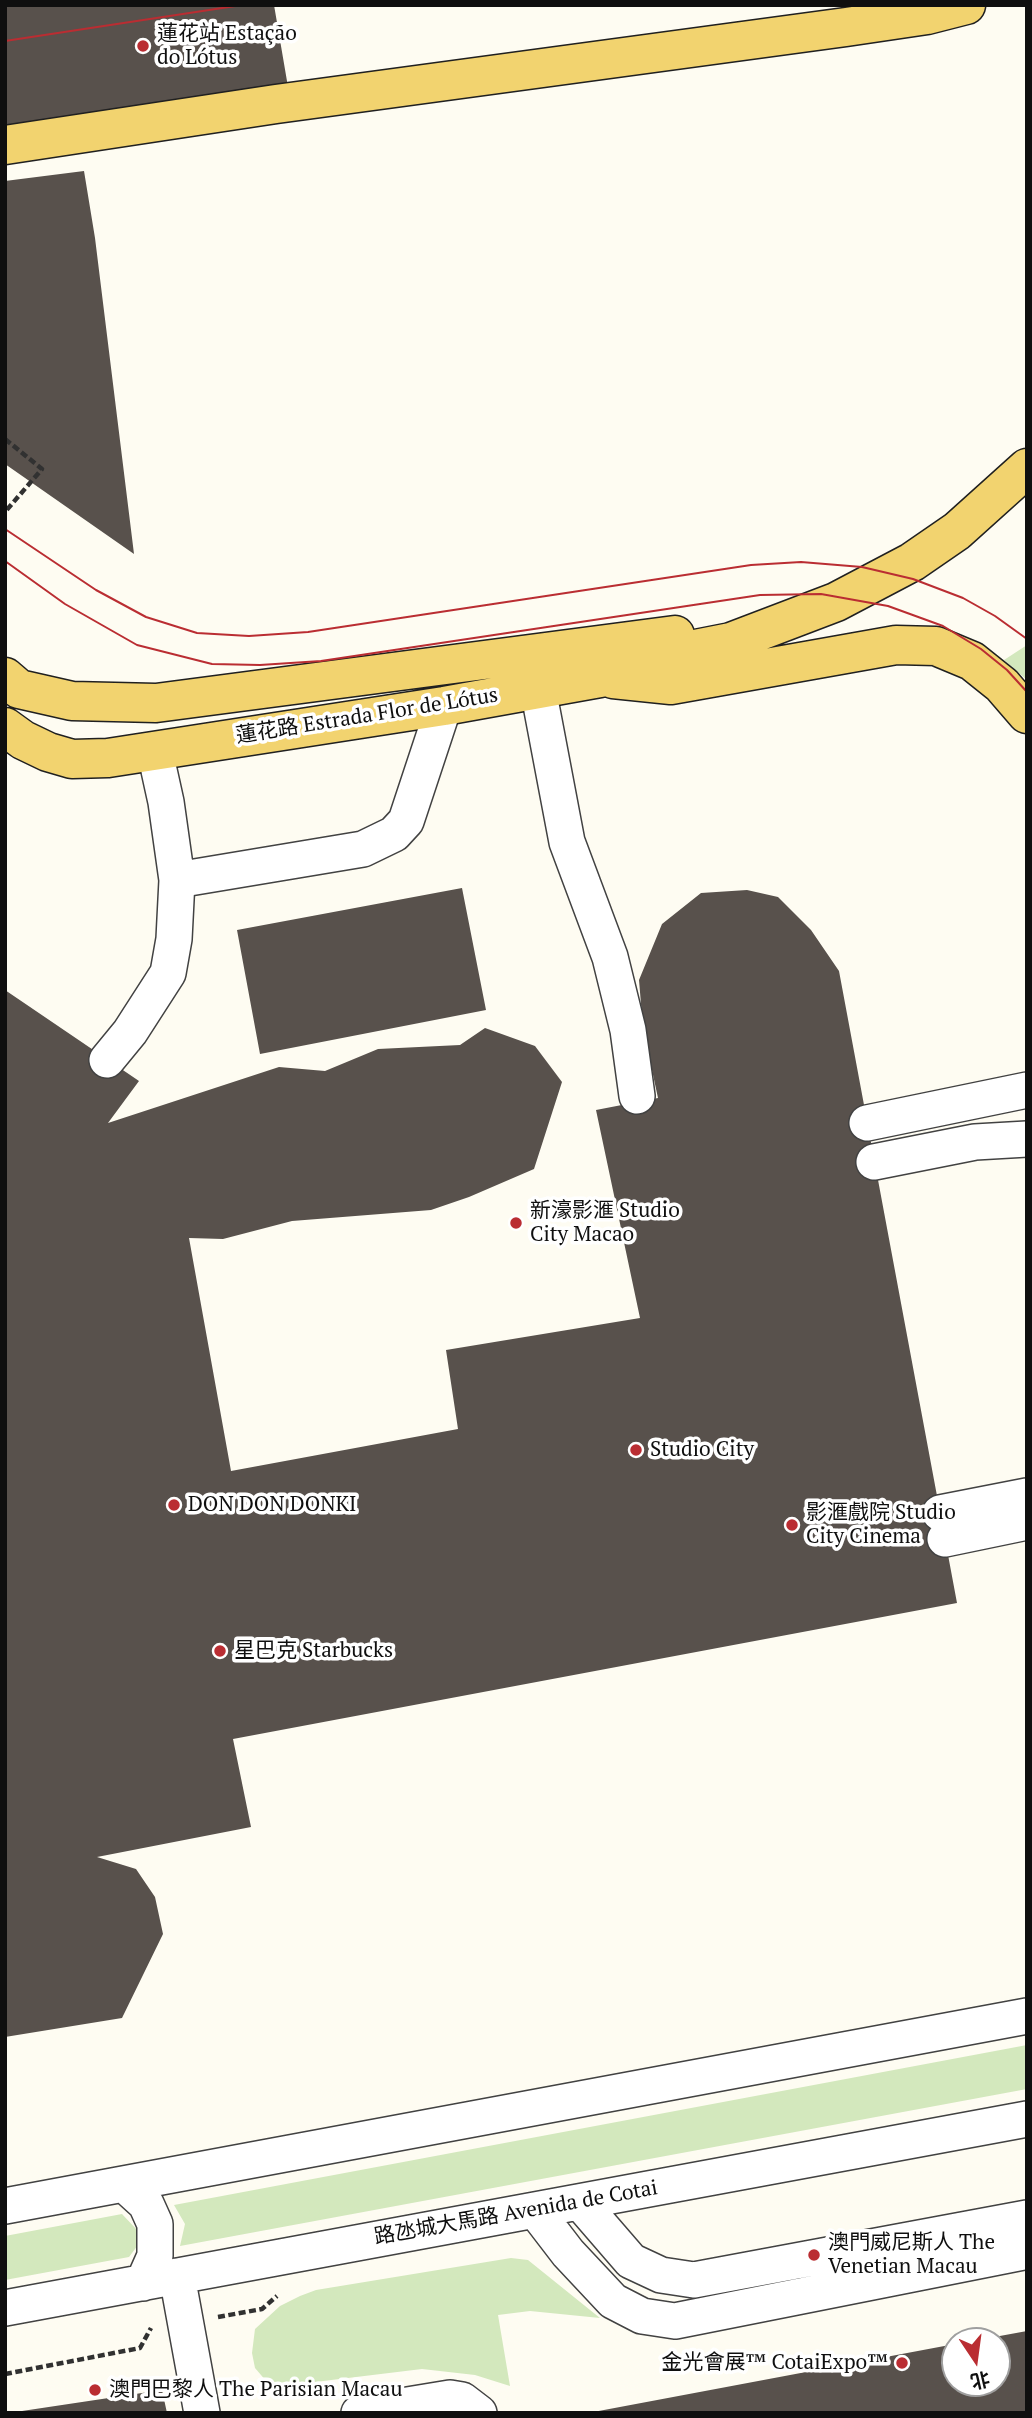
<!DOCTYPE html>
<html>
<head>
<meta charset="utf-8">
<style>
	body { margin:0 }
	#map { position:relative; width:1032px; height:2418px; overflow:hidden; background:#fefcf2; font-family:"PT Serif","Noto Sans SC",serif }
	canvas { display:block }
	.frame { position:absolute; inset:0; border:7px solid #0f0f0f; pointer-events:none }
	.north { position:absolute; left:941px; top:2327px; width:70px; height:70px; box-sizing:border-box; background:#fff; border:2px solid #9f9f9f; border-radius:50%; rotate:167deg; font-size:19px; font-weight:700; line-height:28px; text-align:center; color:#0f0f0f }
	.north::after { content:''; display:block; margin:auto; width:24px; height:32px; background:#ba2d32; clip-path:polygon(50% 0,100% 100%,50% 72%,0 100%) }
</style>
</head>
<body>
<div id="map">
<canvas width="1032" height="2418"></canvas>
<div class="frame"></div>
<div class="north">北</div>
</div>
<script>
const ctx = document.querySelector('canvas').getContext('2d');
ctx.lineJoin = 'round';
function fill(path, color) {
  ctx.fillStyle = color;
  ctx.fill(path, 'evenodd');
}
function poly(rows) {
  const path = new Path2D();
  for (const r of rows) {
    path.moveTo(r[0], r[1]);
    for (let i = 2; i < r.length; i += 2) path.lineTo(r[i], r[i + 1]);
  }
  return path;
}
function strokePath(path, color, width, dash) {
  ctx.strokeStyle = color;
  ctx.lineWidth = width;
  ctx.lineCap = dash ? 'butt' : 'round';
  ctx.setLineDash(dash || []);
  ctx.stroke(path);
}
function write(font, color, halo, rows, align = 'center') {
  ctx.font = font + ' "PT Serif","Noto Sans SC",serif';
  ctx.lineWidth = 7;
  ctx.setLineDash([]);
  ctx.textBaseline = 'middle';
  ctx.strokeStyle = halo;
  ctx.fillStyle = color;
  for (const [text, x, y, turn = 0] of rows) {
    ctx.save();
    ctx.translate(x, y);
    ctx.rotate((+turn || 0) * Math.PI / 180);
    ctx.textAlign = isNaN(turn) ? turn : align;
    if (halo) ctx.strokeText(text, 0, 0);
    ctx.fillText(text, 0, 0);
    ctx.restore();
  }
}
const green = poly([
	[1027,645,1027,680,1004,660],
	[1027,2045,1027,2089,180,2246,185,2224,174,2205],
	[122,2214,139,2232,138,2245,129,2257,5,2280,5,2236],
	[511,2258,528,2260,600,2318,530,2311,498,2315,510,2386,475,2375,422,2369,282,2386,267,2382,255,2368,252,2353,255,2329,280,2306,300,2296,316,2290]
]);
const building = poly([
	[5,5,274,5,288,87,5,130],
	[84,171,95,238,134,554,5,464,5,181],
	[462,888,486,1010,260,1054,237,930],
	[747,890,778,897,811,930,839,971,957,1603,233,1739,251,1827,97,1857,136,1869,155,1897,163,1934,122,2018,5,2037,5,990,139,1081,108,1123,279,1067,325,1071,378,1049,460,1045,485,1028,535,1046,562,1082,534,1169,469,1197,431,1210,292,1221,223,1239,189,1238,231,1471,458,1429,446,1350,640,1318,596,1110,658,1098,643,1028,639,980,662,924,701,893],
	[1027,2331,1027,2413,588,2413,955,2344,955,2383,997,2383,997,2341,978,2340],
	[162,2390,167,2413,22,2413,22,2411]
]);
const path = poly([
	[5,439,42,469,5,512],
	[218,2317,262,2309,277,2296],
	[5,2374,140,2348,151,2328]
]);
const minor = poly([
	[538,689,567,842,610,957,628,1030,637,1096],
	[177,880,363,849,394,834,406,821,444,706],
	[107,1060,130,1032,168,973,174,939,177,880,166,802,155,752],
	[867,1123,1027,1090],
	[874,1162,975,1142,1027,1139],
	[940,1513,1027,1496],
	[945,1539,1027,1522],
	[124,2184,146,2204,155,2224,155,2256,143,2283],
	[580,2202,631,2261,661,2275,694,2280,1027,2218],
	[5,2206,1027,2016],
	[535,2210,568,2253,613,2301,642,2316,675,2321,1023,2252,1027,2248],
	[177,2276,202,2413],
	[5,2308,1027,2119],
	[359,2413,450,2398,462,2400,479,2413]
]);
const major = poly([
	[5,145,276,104,846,27,927,15,966,5],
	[5,677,19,689,72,701,156,703,675,635],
	[613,679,671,685,896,645,936,646,972,661,1002,685,1027,714],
	[5,727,23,740,48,752,72,759,108,758,444,706,600,678,665,655,731,642,836,602,912,562,957,531,1027,468]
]);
const tram = poly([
	[5,41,242,5],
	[5,529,96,590,146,617,197,633,249,636,308,632,751,565,801,562,862,567,913,579,963,598,995,616,1027,639],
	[5,561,65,604,137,645,212,664,260,665,321,661,760,595,821,594,888,606,943,626,981,649,1007,670,1027,692]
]);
const markers = [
	[143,46,7,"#ba2d32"],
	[516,1223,7,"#ba2d32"],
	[636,1450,7,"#ba2d32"],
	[174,1505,7,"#ba2d32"],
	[792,1525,7,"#ba2d32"],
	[220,1651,7,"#ba2d32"],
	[814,2255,7,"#ba2d32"],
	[902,2363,7,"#ba2d32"],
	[95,2390,7,"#ba2d32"]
];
const poiNames = [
	["蓮花站 Estação",157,34],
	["do Lótus",157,58],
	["新濠影滙 Studio",530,1211],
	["City Macao",530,1235],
	["Studio City",650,1450],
	["DON DON DONKI",188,1505],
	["影滙戲院 Studio",806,1513],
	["City Cinema",806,1537],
	["星巴克 Starbucks",234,1651],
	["澳門威尼斯人 The",828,2243],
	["Venetian Macau",828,2267],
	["金光會展™ CotaiExpo™",888,2363,"right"],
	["澳門巴黎人 The Parisian Macau",109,2390]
];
const streetNames = [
	["蓮花路 Estrada Flor de Lótus",367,716,-9],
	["路氹城大馬路 Avenida de Cotai",516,2213,-10]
];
fill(green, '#d3e8bd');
fill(building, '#58514c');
strokePath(minor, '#424242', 38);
strokePath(major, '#202020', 41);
strokePath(path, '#313131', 4.5, [7, 3.5]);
strokePath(minor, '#fff', 35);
strokePath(major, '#f2d36f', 38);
strokePath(tram, '#ba2d32', 2);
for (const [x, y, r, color] of markers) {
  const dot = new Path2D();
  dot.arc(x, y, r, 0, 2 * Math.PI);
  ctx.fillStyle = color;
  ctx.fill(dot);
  strokePath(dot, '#fff', 2.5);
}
write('21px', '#0f0f0f', '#fff', poiNames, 'left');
write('21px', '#0f0f0f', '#fff', streetNames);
</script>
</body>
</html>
